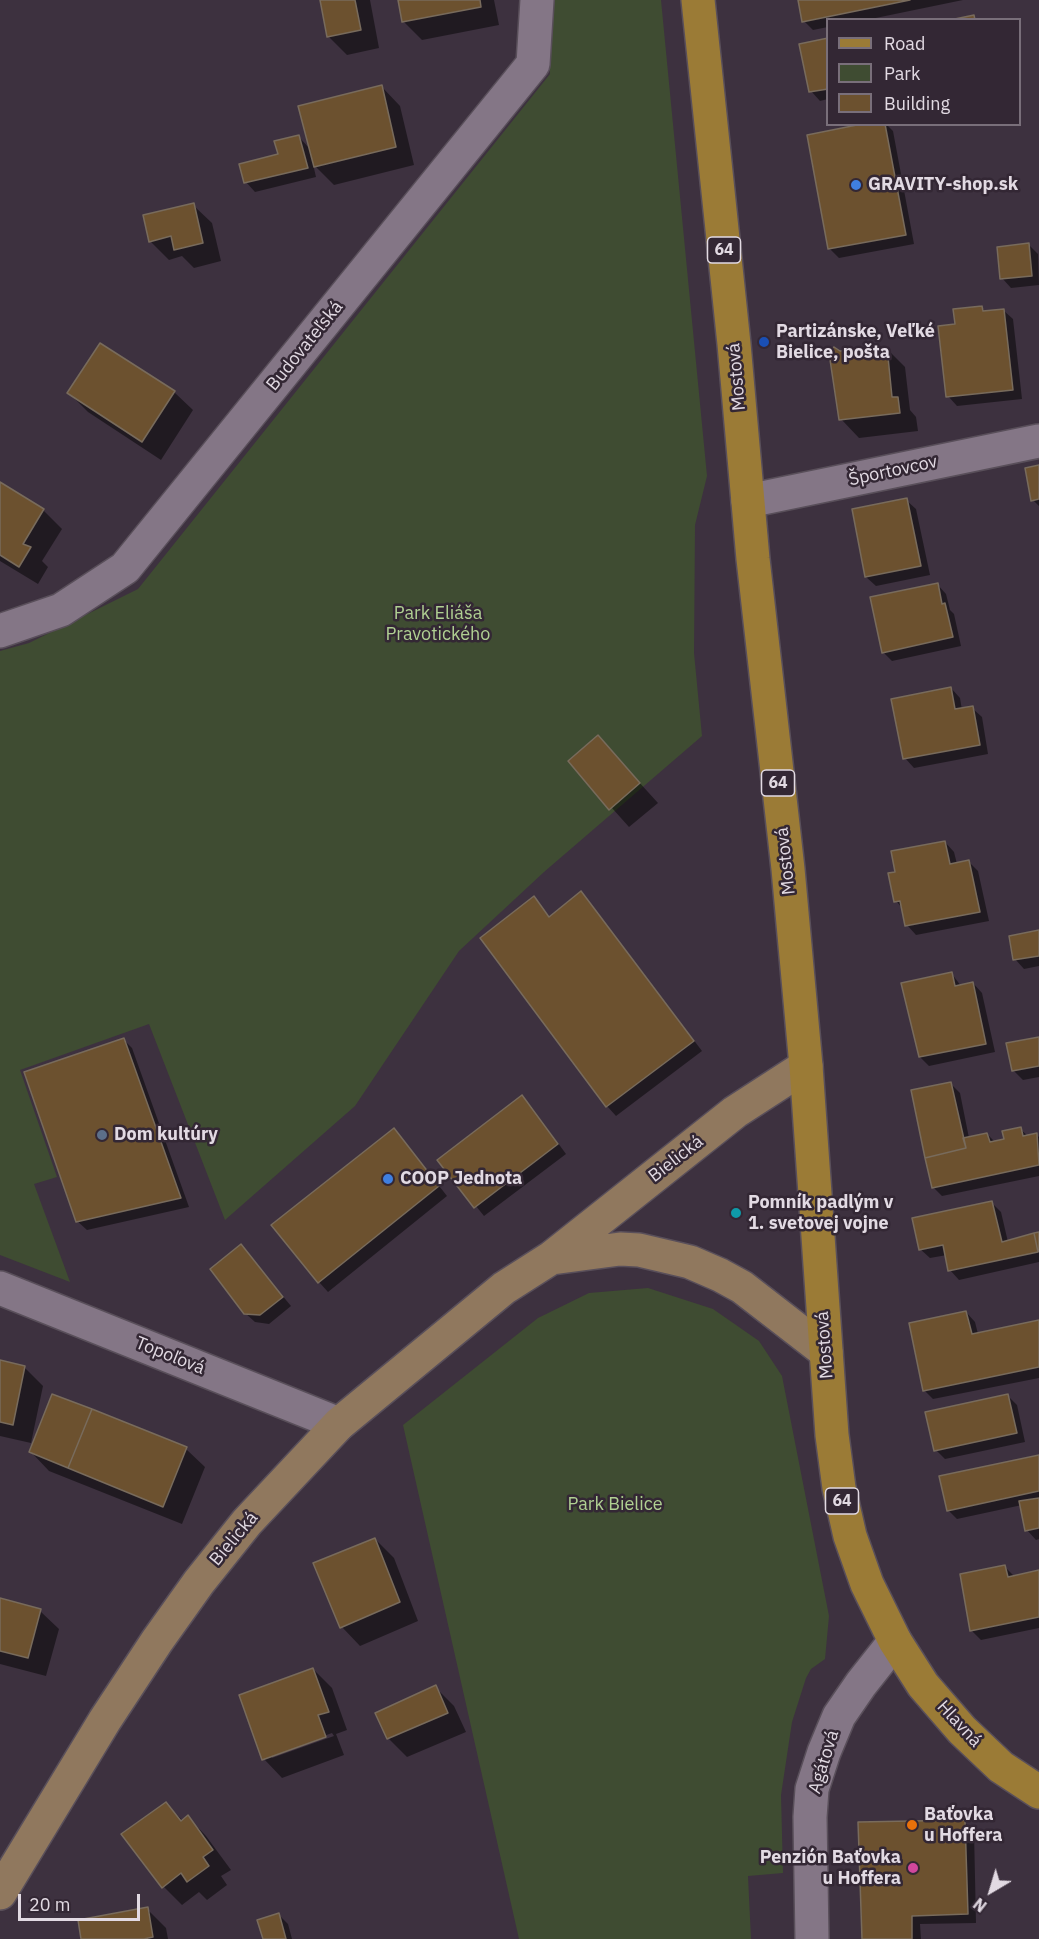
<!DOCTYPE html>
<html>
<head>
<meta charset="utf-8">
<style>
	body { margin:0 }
	#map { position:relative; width:1039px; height:1939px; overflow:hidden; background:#3d313f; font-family:"IBM Plex Sans",sans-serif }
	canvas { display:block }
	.legend { position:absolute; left:826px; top:18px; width:195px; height:108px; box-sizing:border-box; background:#332734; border:2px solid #796f7a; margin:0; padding:8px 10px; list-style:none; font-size:18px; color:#e2dae3 }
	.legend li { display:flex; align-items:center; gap:12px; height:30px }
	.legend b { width:30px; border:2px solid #796f7a }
	.north { position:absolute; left:961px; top:1861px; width:60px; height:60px; -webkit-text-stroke:4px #332734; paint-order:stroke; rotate:218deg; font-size:16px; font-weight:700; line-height:24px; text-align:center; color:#e2dae3 }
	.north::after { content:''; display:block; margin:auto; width:21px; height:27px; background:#e2dae3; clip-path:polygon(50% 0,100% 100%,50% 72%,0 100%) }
	.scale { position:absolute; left:18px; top:1894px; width:122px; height:27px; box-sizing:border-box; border:3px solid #e2dae3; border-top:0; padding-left:8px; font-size:18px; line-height:21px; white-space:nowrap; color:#e2dae3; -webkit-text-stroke:4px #332734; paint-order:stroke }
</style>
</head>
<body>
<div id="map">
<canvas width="1039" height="1939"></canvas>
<ul class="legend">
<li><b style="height:8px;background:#9b7b36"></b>Road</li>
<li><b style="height:16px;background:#3f4c32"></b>Park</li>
<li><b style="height:16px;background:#6c512f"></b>Building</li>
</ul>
<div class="north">N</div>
<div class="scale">20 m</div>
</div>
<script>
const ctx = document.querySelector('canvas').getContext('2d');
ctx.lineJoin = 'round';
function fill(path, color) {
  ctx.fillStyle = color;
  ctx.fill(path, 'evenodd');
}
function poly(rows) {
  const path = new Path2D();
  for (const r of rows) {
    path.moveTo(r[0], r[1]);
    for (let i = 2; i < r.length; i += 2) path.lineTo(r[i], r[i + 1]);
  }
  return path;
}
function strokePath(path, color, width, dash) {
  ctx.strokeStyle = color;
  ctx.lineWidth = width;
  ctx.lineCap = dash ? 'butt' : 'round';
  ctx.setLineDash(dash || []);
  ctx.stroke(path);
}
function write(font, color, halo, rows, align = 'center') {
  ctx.font = font + ' "IBM Plex Sans",sans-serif';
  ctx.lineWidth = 5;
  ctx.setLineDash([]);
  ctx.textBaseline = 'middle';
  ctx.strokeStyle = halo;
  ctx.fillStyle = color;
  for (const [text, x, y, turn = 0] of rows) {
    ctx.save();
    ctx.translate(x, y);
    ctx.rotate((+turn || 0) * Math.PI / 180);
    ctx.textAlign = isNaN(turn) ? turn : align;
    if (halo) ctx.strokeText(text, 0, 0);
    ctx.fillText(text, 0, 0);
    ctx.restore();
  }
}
const green = poly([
	[545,0,661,0,707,476,695,525,694,653,702,736,544,872,459,951,355,1106,225,1220,149,1024,20,1070,57,1177,34,1184,70,1282,0,1255,0,651,29,643,138,589,550,74],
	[648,1288,713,1309,759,1341,782,1376,829,1616,825,1659,811,1669,806,1678,792,1722,781,1795,783,1873,748,1876,751,1939,519,1939,403,1425,538,1318,589,1293]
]);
const shadow = poly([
	[322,0,370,0,379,48,347,55,328,36],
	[400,0,494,0,499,25,422,40,403,21],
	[800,0,963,0,866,20,828,20,828,27,813,30,804,21],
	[828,40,828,99,820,101,811,91],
	[382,87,400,106,414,165,334,185,313,164,316,177,255,192,246,182,299,137,310,149],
	[870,124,886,124,893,131,914,244,839,258,830,249,808,136],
	[193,205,212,223,221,261,194,268,182,256,169,260,150,241],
	[1029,245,1038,254,1039,285,1011,288,1002,278],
	[982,308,986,312,1003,310,1013,319,1022,399,957,406,948,396,957,326],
	[886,348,905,367,910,410,916,417,918,431,859,438,841,419,840,353],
	[174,392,193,410,161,460,88,412,69,393],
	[1039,466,1039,506,1033,500],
	[0,483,43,510,62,529,42,561,48,567,38,584,0,561],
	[906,500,916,509,930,575,876,586,866,577],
	[937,584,946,594,950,610,954,614,961,646,892,661,883,652],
	[951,688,960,698,962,710,972,708,982,717,988,754,914,768,905,758],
	[598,737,658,803,629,827,570,761],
	[945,842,954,852,957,864,969,862,978,871,989,921,916,935,907,925,903,909,896,901,896,873],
	[581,893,590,903,702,1051,616,1116,607,1106,482,939,534,898,551,918],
	[1039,932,1039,966,1024,969,1015,959],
	[952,974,961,986,973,983,982,993,995,1052,929,1066,920,1057],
	[1039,1038,1039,1077,1023,1080,1014,1071,1008,1044],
	[123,1039,132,1048,189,1207,87,1230,77,1221],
	[950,1083,960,1093,969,1138,987,1134,995,1142,1006,1140,1020,1129,1028,1136,1036,1134,1039,1137,1039,1176,942,1196,933,1187],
	[522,1097,531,1106,566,1154,484,1216,439,1160],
	[403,1140,447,1196,328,1292,319,1282],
	[992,1203,1001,1212,1008,1242,1039,1234,1039,1262,959,1280,950,1270,947,1255,930,1258,920,1249],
	[241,1246,291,1306,269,1324,255,1322,245,1313],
	[966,1312,975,1322,978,1334,1039,1321,1039,1378,933,1399,924,1390],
	[0,1362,24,1367,43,1386,31,1443,0,1436],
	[1008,1396,1017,1405,1025,1442,945,1459,936,1450],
	[186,1449,205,1467,182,1524,49,1471,31,1452],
	[1039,1456,1039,1539,1036,1540,1027,1530,1022,1505,957,1519,948,1510],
	[375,1539,394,1558,418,1621,360,1646,342,1627],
	[1004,1566,1014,1576,1039,1572,1039,1628,981,1640,972,1631,962,1575],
	[0,1600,40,1611,59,1629,46,1676,0,1664],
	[313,1669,332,1688,347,1730,336,1734,344,1755,282,1778,264,1759],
	[332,1733,334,1736,272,1758,272,1755],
	[435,1687,454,1706,466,1732,407,1757,388,1738],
	[166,1803,183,1821,188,1817,206,1836,231,1870,221,1876,227,1885,207,1900,199,1892,182,1905,164,1887,123,1834],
	[964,1822,974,1831,976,1923,920,1924,921,1939,864,1939],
	[147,1909,166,1928,168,1939,83,1939],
	[279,1915,288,1924,292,1939,264,1939]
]);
const building = poly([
	[320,0,355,0,361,30,327,37,320,0],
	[398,0,480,0,481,7,402,22,398,0],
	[798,0,910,0,802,22,798,0],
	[974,15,975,20,950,20,974,15],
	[828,38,828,89,809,92,799,44,828,38],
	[382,85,396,147,314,167,298,106,382,85],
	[862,124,885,124,906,235,828,249,807,135,862,124],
	[299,135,308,168,244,183,239,164,278,154,274,141,299,135],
	[194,203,203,243,174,250,171,236,149,242,143,215,194,203],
	[1029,243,1032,276,1000,279,997,247,1029,243],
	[982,306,983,311,1004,309,1013,390,946,397,938,326,955,324,953,309,982,306],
	[100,343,175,391,142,442,67,393,100,343],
	[834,347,840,351,887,347,892,397,898,397,900,413,839,420,829,353,834,347],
	[1039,465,1039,499,1031,501,1025,468,1039,465],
	[0,482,44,509,23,544,31,547,19,567,0,555,0,482],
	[907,498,921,566,865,577,852,509,907,498],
	[938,583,942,604,945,603,953,637,882,653,870,597,938,583],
	[951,687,955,709,973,706,980,745,903,759,891,699,951,687],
	[598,735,640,783,609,810,568,761,598,735],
	[945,841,950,864,969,860,980,912,905,926,900,901,894,902,888,873,895,872,891,851,945,841],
	[581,891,694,1041,606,1107,480,938,534,896,549,917,581,891],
	[1039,930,1039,956,1013,960,1009,936,1039,930],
	[952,972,955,986,973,982,986,1044,919,1057,901,983,952,972],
	[1039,1037,1039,1066,1012,1071,1006,1043,1039,1037],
	[124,1038,181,1198,76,1222,24,1072,124,1038],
	[951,1082,966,1148,925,1158,911,1090,951,1082],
	[522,1095,558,1144,474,1208,437,1160,522,1095],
	[1021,1127,1023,1136,1037,1133,1039,1165,932,1188,925,1158,966,1148,963,1138,987,1133,990,1142,1004,1139,1002,1131,1021,1127],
	[394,1128,439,1186,318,1283,271,1225,394,1128],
	[992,1201,1002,1242,1034,1233,1038,1252,948,1271,943,1245,919,1250,912,1218,992,1201],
	[1039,1232,1039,1251,1038,1252,1034,1233,1039,1232],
	[241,1244,283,1297,260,1315,244,1314,210,1269,241,1244],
	[966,1311,972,1334,1039,1320,1039,1367,923,1391,909,1323,966,1311],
	[0,1360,25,1366,13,1425,0,1422,0,1360],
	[52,1394,92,1409,68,1468,29,1452,52,1394],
	[1008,1394,1017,1433,934,1451,925,1412,1008,1394],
	[92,1409,187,1447,163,1507,68,1468,92,1409],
	[1039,1455,1039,1491,947,1511,939,1476,1039,1455],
	[1039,1498,1039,1528,1025,1531,1019,1501,1039,1498],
	[375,1538,400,1602,340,1628,313,1563,375,1538],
	[1005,1565,1008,1577,1039,1570,1039,1617,970,1631,960,1574,1005,1565],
	[0,1598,41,1609,28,1658,0,1651,0,1598],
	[313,1668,329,1712,318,1715,326,1737,262,1760,239,1695,313,1668],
	[436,1685,448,1713,387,1739,375,1713,436,1685],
	[166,1802,181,1821,188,1815,213,1850,203,1857,209,1866,187,1882,181,1873,162,1888,121,1834,166,1802],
	[965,1820,968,1914,912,1916,912,1939,862,1939,858,1822,965,1820],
	[148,1907,153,1937,144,1939,81,1939,78,1920,148,1907],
	[279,1913,286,1939,263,1939,257,1920,279,1913]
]);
const street = poly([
	[748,501,1039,441],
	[0,631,61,610,125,568,533,64,537,0],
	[0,1288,339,1424],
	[812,1939,810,1817,812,1789,824,1752,839,1716,861,1684,895,1641]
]);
const secondary = poly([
	[552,1258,620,1249,639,1250,690,1262,720,1275,742,1287,826,1352],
	[0,1893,105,1720,157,1641,199,1582,247,1522,339,1424,504,1288,551,1258,735,1112,806,1066]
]);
const primary = poly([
	[698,0,734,344,753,559,788,869,806,1066,832,1435,839,1488,850,1536,867,1584,895,1641,923,1685,962,1730,1001,1767,1039,1792]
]);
const markers = [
	[856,185,6,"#3f7fe0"],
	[764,342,6,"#1a4fb4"],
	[102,1135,6,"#5c6f8a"],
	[388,1179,6,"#3f7fe0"],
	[736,1213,6,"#0f9aa8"],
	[912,1825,6,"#e8710a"],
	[913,1868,6,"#d1479c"]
];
const shields = [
	[724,250,33],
	[778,783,33],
	[842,1501,33]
];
const shieldNames = [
	["64",724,250],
	["64",778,783],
	["64",842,1501]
];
const poiNames = [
	["GRAVITY-shop.sk",868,185],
	["Partizánske, Veľké",776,332],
	["Bielice, pošta",776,353],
	["Dom kultúry",114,1135],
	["COOP Jednota",400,1179],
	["Pomník padlým v",748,1203],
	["1. svetovej vojne",748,1224],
	["Baťovka",924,1815],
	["u Hoffera",924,1836],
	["Penzión Baťovka",901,1858,"right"],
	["u Hoffera",901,1879,"right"]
];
const streetNames = [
	["Budovateľská",305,346,-51],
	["Mostová",737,377,-95],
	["Športovcov",893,471,-12],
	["Mostová",786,861,-96],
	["Bielická",676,1159,-38],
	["Mostová",825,1345,-94],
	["Topoľová",170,1356,22],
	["Bielická",234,1539,-50],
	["Hlavná",959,1724,47],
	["Agátová",824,1762,-73]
];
const parkNames = [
	["Park Eliáša",438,614],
	["Pravotického",438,635],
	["Park Bielice",615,1505]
];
fill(green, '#3f4c32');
fill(shadow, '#0007');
fill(building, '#6c512f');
strokePath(building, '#786b5c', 1.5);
strokePath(street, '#594f5a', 36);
strokePath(secondary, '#594f5a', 36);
strokePath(primary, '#594f5a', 36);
strokePath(street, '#847686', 33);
strokePath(secondary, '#90785e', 33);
strokePath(primary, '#9b7b36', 33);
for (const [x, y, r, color] of markers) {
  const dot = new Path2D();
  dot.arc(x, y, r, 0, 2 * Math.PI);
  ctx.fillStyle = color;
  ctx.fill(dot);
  strokePath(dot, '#332734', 2);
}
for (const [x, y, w] of shields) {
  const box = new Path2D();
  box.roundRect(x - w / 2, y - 13, w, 26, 4.5);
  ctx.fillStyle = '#332734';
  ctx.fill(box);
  strokePath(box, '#e2dae3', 1.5);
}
write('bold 16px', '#e2dae3', null, shieldNames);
write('bold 18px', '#e2dae3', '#332734', poiNames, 'left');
write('18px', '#e2dae3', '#332734', streetNames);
write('18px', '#b0d092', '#332734', parkNames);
</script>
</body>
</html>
